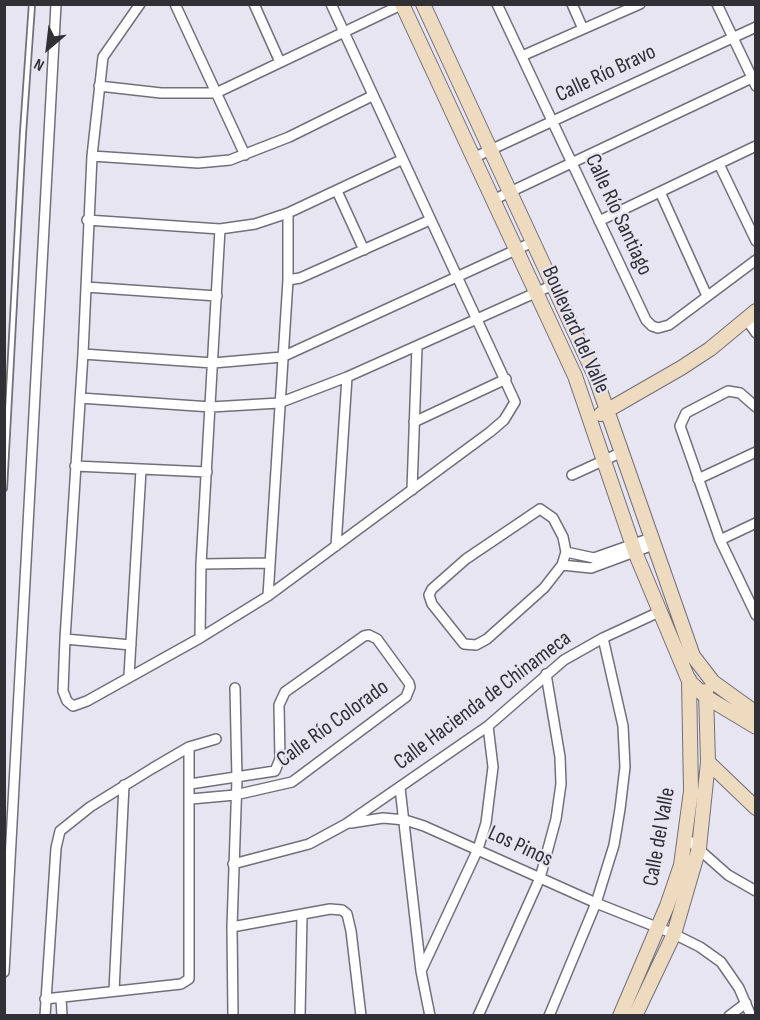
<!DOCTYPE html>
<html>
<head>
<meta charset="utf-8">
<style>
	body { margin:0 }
	#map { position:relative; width:760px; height:1020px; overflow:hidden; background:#e6e5f1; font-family:"Sofia Sans Condensed",sans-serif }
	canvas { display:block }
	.frame { position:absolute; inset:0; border:6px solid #313035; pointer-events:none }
	.north { position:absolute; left:18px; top:18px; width:60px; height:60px; -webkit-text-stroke:4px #e6e5f1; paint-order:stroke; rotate:208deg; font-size:16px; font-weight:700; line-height:24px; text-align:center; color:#313035 }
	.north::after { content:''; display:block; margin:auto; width:21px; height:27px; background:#313035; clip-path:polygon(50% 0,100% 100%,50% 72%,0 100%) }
</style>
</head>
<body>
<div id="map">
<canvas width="760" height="1020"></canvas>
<div class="frame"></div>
<div class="north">N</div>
</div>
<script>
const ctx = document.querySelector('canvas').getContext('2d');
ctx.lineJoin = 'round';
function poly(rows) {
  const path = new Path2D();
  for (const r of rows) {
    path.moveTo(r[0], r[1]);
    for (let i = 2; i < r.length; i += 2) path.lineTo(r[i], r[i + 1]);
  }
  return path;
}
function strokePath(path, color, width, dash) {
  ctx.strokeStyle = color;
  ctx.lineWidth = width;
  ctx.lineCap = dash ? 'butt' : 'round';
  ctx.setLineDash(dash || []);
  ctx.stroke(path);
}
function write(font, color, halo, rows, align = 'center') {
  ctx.font = font + ' "Sofia Sans Condensed",sans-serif';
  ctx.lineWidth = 4.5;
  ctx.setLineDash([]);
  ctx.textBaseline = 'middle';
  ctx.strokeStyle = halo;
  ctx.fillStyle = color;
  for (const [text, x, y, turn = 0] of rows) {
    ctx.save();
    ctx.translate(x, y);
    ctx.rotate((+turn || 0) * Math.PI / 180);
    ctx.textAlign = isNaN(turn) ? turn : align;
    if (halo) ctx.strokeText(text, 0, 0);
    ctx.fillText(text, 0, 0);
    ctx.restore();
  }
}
const lane = poly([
	[4,488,23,133,32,4]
]);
const street = poly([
	[140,4,103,57,92,156,83,354,65,639,63,691,67,701,73,706,87,701,200,638,268,596,490,432,504,420,515,402,331,4],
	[175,4,245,155],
	[254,4,280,62],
	[497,4,646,320,652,326,658,328,669,325,756,260],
	[572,4,583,29],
	[717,4,756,86],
	[522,56,640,4],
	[99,86,161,93,216,93,403,4],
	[92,156,198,163,230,160,289,137,372,96],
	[473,158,756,27],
	[719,164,756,241],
	[337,191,364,250],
	[660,192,707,296],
	[493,200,756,76],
	[87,220,220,229,255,224,288,213,401,160],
	[599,221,756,146],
	[288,280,300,278,430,220],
	[86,287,217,296],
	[746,319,756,333],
	[83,354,213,363,282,357,533,242],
	[80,398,211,407,279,403,347,377,553,285],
	[756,407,740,393,728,391,686,413,680,426,720,540,756,615],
	[414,422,506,379],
	[75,466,207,472],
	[572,475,620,453],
	[698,479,756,452],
	[412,490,417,347],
	[540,509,553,518,563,537,566,552,562,565,544,588,487,639,476,645,464,644,432,604,429,595,432,589,466,559,540,509],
	[720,540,756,523],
	[336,546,347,377],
	[566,552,594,558,651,538],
	[201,564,270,563],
	[562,565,591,568,653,545],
	[268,596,288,280,288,213],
	[200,638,201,564,220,229],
	[65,639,131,645],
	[129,676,141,470],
	[190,784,275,771,280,759,279,705,285,692,364,636,369,635,377,639,409,683,410,687,406,697,292,782,235,795,191,799],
	[400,788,421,971,430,1016],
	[351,823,383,818,405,820,424,826,596,903,674,934,700,947,721,962,739,988,751,1016],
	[685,837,728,875,756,891],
	[233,864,309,844,346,824,488,726,564,660,603,638,659,612],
	[232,927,330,909,342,910,347,914,351,931,361,1016],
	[421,971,478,849,486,823,493,767,488,726],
	[4,972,56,4],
	[114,991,124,785],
	[61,998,62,1016],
	[45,999,181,984,189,979,189,747],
	[45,1016,56,848,60,831,90,807,153,768,189,747,216,739],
	[233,1016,232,927,237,779,235,688],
	[300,1016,302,916],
	[478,1016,540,878,556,819,561,784,560,757,546,674],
	[549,1016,596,903,614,845,620,809,625,767,623,726,603,638],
	[729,1016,746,1003]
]);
const secondary = poly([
	[402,4,575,376,635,552,689,681,706,697,756,727],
	[423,4,595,376,693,656,713,682,756,713],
	[601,414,681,368,710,349,756,311],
	[708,762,756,808],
	[620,1016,667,906,681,865,691,791,689,679],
	[635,1016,674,934,699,848,708,762,706,691]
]);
const streetNames = [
	["Calle Río Bravo",606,74,-25],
	["Calle Río Santiago",618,215,65],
	["Boulevard del Valle",575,330,66],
	["Calle Hacienda de Chinameca",483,701,-37],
	["Calle Río Colorado",333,724,-36],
	["Calle del Valle",660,837,-80],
	["Los Pinos",520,847,25]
];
strokePath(lane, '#71707a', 8);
strokePath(street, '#71707a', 12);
strokePath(secondary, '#71707a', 16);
strokePath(lane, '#fff', 4.5);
strokePath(street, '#fff', 9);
strokePath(secondary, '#eedabf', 14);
write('22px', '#313035', '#e6e5f1', streetNames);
</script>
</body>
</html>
